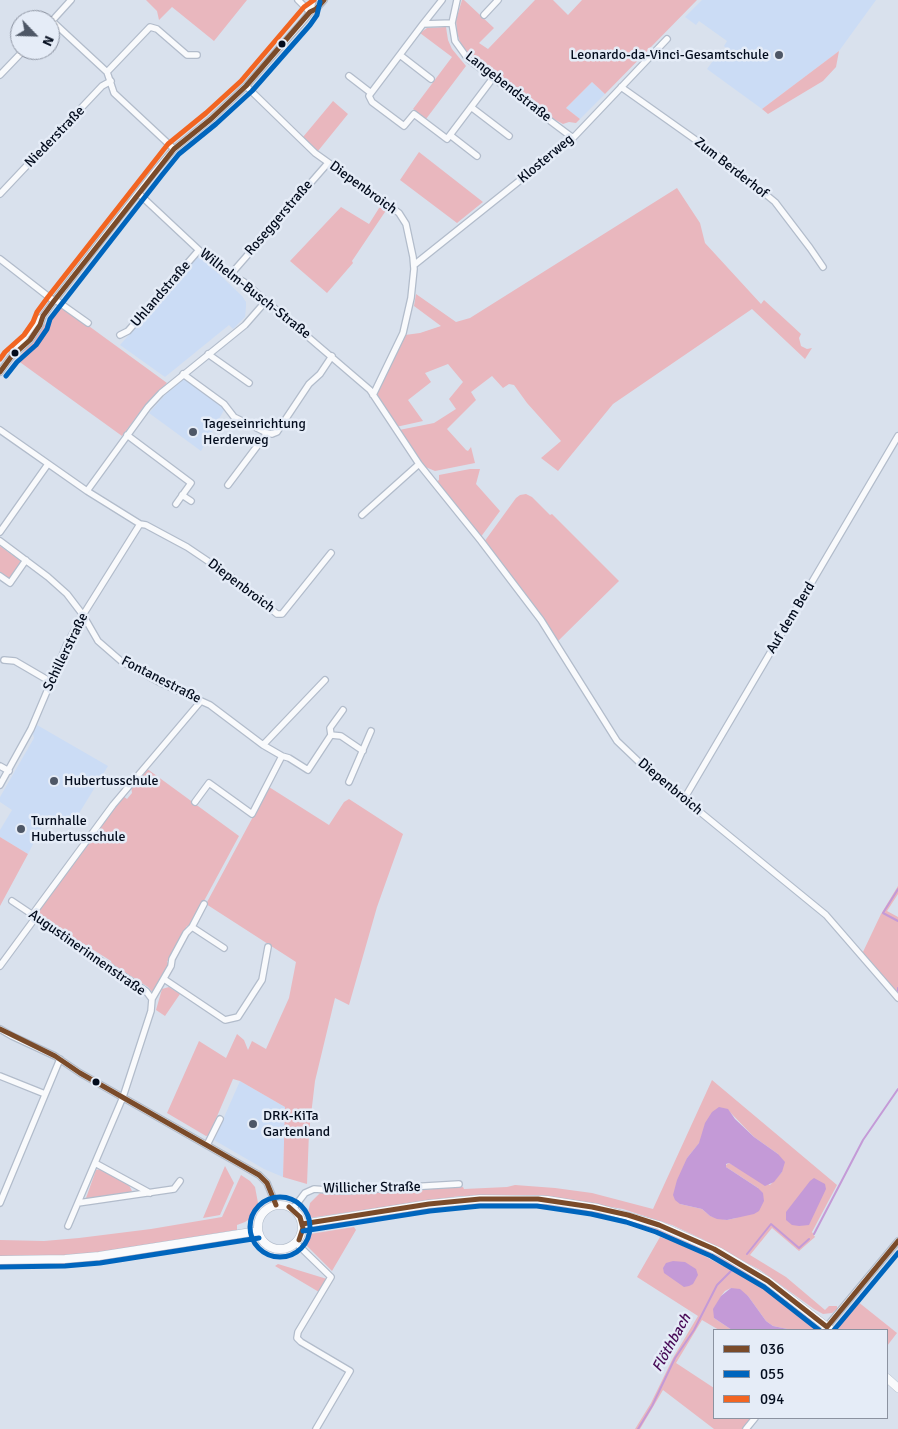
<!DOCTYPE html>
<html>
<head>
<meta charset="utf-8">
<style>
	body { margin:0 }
	#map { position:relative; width:898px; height:1429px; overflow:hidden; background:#d9e1ed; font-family:Signika,sans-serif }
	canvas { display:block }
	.legend { position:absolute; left:713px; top:1329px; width:175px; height:90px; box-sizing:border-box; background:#e5ecf7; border:1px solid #8b92a0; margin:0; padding:6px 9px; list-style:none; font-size:15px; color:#030c1d }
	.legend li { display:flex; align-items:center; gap:10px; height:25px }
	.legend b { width:25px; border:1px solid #8b92a0 }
	.north { position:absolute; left:10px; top:10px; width:50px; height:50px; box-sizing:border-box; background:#e5ecf7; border:1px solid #8b92a0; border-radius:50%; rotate:114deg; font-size:14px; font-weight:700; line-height:20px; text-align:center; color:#030c1d }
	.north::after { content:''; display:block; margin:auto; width:18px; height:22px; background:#4e5766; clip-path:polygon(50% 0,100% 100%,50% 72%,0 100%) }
</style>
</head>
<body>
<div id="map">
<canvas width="898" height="1429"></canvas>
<ul class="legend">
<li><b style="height:6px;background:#7a4b2a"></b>036</li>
<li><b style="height:6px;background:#0065bd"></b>055</li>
<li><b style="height:6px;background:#f26522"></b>094</li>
</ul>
<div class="north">N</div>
</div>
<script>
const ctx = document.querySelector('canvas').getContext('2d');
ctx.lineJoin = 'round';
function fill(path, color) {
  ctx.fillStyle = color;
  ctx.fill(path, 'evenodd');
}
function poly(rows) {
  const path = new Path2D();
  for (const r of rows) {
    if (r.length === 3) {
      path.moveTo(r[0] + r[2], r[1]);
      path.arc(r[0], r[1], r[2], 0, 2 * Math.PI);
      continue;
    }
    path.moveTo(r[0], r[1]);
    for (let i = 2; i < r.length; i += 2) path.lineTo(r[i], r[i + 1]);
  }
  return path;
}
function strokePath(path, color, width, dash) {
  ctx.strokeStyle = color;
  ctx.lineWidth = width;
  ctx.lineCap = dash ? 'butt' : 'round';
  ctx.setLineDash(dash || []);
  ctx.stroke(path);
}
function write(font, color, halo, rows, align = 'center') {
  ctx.font = font + ' Signika,sans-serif';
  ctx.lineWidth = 5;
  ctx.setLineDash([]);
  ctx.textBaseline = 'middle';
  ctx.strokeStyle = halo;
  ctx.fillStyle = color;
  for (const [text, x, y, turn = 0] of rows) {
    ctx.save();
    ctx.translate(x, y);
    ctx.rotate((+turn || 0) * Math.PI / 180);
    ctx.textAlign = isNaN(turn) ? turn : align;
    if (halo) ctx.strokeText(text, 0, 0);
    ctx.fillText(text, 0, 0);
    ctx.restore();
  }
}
const built = poly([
	[702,0,876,0,839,51,762,109,707,69,715,58,719,60,727,49,724,46,727,41,699,21,696,25,685,17],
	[592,82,605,94,580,119,566,108],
	[201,257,242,296,246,302,246,307,245,317,233,329,229,325,165,377,120,345,196,258],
	[185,378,222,404,224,410,201,451,149,413,165,395],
	[37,725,108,766,70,828,48,815,28,854,0,837,0,830,12,810,0,802,0,797,34,738,33,734],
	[240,1081,285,1107,283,1177,264,1169,214,1140]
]);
const green = poly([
	[146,0,247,0,214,41,172,7,159,20,157,11],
	[462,0,464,0,494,28,479,43,488,49,535,0,553,0,568,15,582,0,697,0,605,94,592,82,566,108,580,119,576,123,569,122,563,124,550,117,466,52,460,42,457,33,456,20],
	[446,27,448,40,452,49,466,66,426,119,413,109,452,57,420,33,427,28],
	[839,51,836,67,823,81,768,114,762,109],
	[333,101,348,114,318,151,303,137],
	[419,152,483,202,457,223,400,180],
	[677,188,700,223,705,243,761,304,764,300,801,334,799,338,801,346,807,349,812,348,805,359,752,309,613,404,558,471,541,458,561,441,527,403,514,385,509,384,503,388,492,376,471,392,476,400,447,429,466,450,468,451,471,447,475,463,435,471,423,466,399,430,434,423,456,409,449,399,463,382,448,364,425,373,431,382,408,400,423,421,396,427,378,399,377,395,378,392,405,335,420,333,441,326,414,306,416,294,456,322,470,318],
	[381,205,387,209,352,261,353,263,327,293,290,261,341,207,369,224],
	[60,305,167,383,143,408,122,436,17,360],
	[470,469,480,469,476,484,500,511,480,538,436,482,439,480,439,475],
	[526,494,532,497,550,515,552,514,619,581,557,642,484,542,516,498,520,495],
	[0,546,22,562,9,580,0,573],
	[146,768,239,836,191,925,187,926,167,962,170,964,154,994,148,987,112,964,111,961,41,917,39,910,115,805,123,796,127,799,132,793,131,786],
	[269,787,329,825,344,802,349,799,403,834,377,907,349,1005,335,998,315,1081,309,1132,307,1184,283,1177,285,1107,240,1081,233,1079,209,1135,206,1136,167,1113,199,1041,226,1058,237,1034,244,1040,248,1050,252,1041,266,1049,289,998,296,962,206,904],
	[0,837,28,854,0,906],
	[898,886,898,894,887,911,898,917,898,995,862,954,881,914],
	[169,987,180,994,165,1016,156,1010,162,989],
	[712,1080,837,1185,812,1232,815,1237,799,1251,772,1228,750,1255,786,1277,825,1310,829,1306,837,1306,837,1309,832,1313,823,1314,814,1309,760,1270,702,1239,672,1225,623,1209,541,1195,460,1196,309,1218,308,1213,310,1203,320,1193,344,1195,463,1187,464,1189,507,1187,515,1185,555,1188,592,1193,653,1209],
	[727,1109,754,1137,778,1154,782,1172,770,1185,729,1163,726,1165,726,1167,758,1188,736,1218,727,1220,710,1216,702,1209,680,1204,687,1158],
	[225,1166,234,1183,220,1215,203,1218],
	[100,1169,129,1185,132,1191,127,1195,89,1200,86,1198,96,1170],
	[241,1175,250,1181,255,1187,258,1203,256,1211,251,1218,245,1222,237,1225,237,1230,86,1254,47,1257,0,1257,0,1240,44,1241,79,1238,151,1229,222,1217],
	[490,1201,543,1203,570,1206,623,1217,688,1239,753,1276,811,1320,814,1330,792,1330,773,1326,766,1321,748,1296,731,1288,725,1291,721,1296,714,1318,732,1330,719,1330,702,1320,676,1363,714,1388,714,1418,752,1418,743,1429,714,1429,663,1390,640,1429,635,1429,651,1403,673,1358,698,1316,637,1277,660,1237,684,1245,723,1266,725,1263,685,1242,661,1234,623,1222,564,1209,541,1206,500,1205,462,1207,310,1231,310,1226,412,1209],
	[354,1227,356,1230,332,1271,307,1246,310,1234],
	[238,1238,239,1242,118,1262,82,1266,0,1267,0,1264,52,1264,94,1260],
	[278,1264,327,1279,319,1292,275,1266],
	[857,1301,897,1333,887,1346,887,1330,840,1330,839,1329,840,1322]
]);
const water = poly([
	[719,1107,728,1109,735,1119,754,1137,778,1154,785,1162,782,1172,774,1182,765,1186,729,1163,726,1164,726,1167,758,1188,763,1193,764,1201,759,1211,754,1214,727,1220,717,1219,710,1216,702,1209,680,1204,675,1200,673,1195,677,1180,687,1158,699,1143,705,1123,712,1112],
	[814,1178,825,1184,826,1189,809,1225,799,1226,792,1225,786,1220,786,1212,810,1181],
	[673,1261,685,1262,696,1269,698,1275,693,1284,689,1286,684,1287,664,1273,663,1268,666,1263],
	[731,1288,740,1289,748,1296,766,1321,773,1326,792,1330,732,1330,714,1318,713,1309,721,1296]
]);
const stream = poly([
	[898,889,883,913,898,921],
	[898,988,898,991],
	[814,1234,863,1140,898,1089],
	[747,1254,771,1224,799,1248,809,1239],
	[638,1429,652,1406,675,1358,694,1330,717,1285,731,1271]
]);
const minor = poly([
	[298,0,310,12],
	[457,0,452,23,455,41,468,59,573,138],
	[310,12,316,9,324,0],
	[484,15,498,0],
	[52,21,107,72,114,93,174,149],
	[51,22,71,0],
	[423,24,442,0],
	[400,55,431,79],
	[107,72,150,27,157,29,187,55,197,55],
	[0,75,24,50],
	[349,76,371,93,423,24,452,23],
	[246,86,315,153,399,213,406,224,413,257,414,269,411,298,403,333,373,395],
	[621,87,724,160,775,202,810,248,823,267],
	[371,93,369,96,372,102,404,126,414,114,447,139,493,78],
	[471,107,509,136],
	[450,135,477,156],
	[138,193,217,267,244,282,370,390,419,464,481,541,541,620,617,741,639,762,826,915,898,998],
	[0,194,102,86,111,81],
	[0,259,54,301,57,301,88,323],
	[414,265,573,138,667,39],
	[231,274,328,163],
	[120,335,128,331,199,250],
	[13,353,37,320,43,316],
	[208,354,249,383],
	[0,372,11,357,30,340,40,325,43,316,54,301,156,170,174,149,211,119,246,86,304,20,310,12,313,0],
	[183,374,224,404,234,417,267,433],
	[0,430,87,491,140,524,146,525,187,547,233,578,277,614,282,614,331,553],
	[127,435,191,483,176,504],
	[228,485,267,433,272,434,277,432,309,384,320,374,332,356],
	[87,491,148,407,161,393,245,325,266,301],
	[182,495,191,501],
	[362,515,419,464],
	[0,532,48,464],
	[0,541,48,577,67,594,83,615,98,641,121,661,159,682,210,705,263,745,325,680],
	[0,576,10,583,26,560],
	[4,660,15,661,51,682],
	[331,735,330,728,343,710],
	[263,745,282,756,289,758,308,770,331,735,341,736,363,751],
	[0,766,9,771],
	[349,782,371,731],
	[0,785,31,729,67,644,83,615,140,524],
	[684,799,898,436],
	[195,802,209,783,252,814,282,756],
	[12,901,146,991,152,999,151,1011,123,1097,68,1226],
	[32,915,113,805,201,701],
	[192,927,224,948],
	[0,966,36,917],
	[164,979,225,1020,238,1017,262,980,268,947],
	[152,999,171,966,172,959,186,933,192,927,204,904],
	[0,1029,12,1036,55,1056,80,1073,259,1175,267,1183,276,1205],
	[0,1076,45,1094],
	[207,1145,220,1119],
	[95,1163,150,1193],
	[0,1203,60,1059],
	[78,1203,174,1189,180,1181],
	[293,1209,305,1193,314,1189,341,1191,459,1184],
	[296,1243,331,1277,298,1332,297,1338,301,1342,350,1371,316,1429],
	[824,1330,898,1241],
	[746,1429,755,1418]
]);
const major = poly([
	[280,1227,22],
	[302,1224,429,1204,480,1199,547,1200,598,1208,659,1225,720,1252,768,1281,831,1330],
	[0,1260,65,1259,99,1256,258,1231],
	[887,1378,898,1388]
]);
const bus1 = poly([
	[0,372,11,357,30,340,40,325,43,316,54,301,174,149,211,119,246,86,310,12,316,9,324,0],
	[0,1029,55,1056,80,1073,259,1175,267,1183,276,1205],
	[289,1207,300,1217,303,1228,299,1240],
	[302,1224,429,1204,480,1199,538,1199,592,1207,628,1215,659,1225,714,1249,768,1281,827,1327],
	[827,1327,898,1241]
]);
const bus2 = poly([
	[6,376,17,362,36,345,47,329,50,319,60,306,162,175,179,154,216,124,252,91,310,25,317,15,320,2],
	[280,1227,30],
	[303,1231,430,1211,480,1206,537,1206,591,1214,626,1222,656,1232,711,1256,764,1287,819,1330],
	[0,1267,65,1266,100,1263,259,1238],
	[834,1330,898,1253]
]);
const bus3 = poly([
	[0,359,5,352,24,335,33,322,37,312,48,297,168,144,206,113,241,81,304,7,314,0]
]);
const markers = [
	[282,44,4.5,"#030c1d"],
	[779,55,5,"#4e5766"],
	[15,353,4.5,"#030c1d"],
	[193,432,5,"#4e5766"],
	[54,781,5,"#4e5766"],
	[21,829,5,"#4e5766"],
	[96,1082,4.5,"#030c1d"],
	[253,1124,5,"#4e5766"]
];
const poiNames = [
	["Leonardo-da-Vinci-Gesamtschule",769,55,"right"],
	["Tageseinrichtung",203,424],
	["Herderweg",203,440],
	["Hubertusschule",64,781],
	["Turnhalle",31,821],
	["Hubertusschule",31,837],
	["DRK-KiTa",263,1116],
	["Gartenland",263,1132]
];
const streetNames = [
	["Langebendstraße",508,87,38],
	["Niederstraße",55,137,-46],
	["Klosterweg",546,159,-40],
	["Zum Berderhof",731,168,38],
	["Diepenbroich",363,188,36],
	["Roseggerstraße",279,218,-49],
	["Uhlandstraße",161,294,-49],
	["Wilhelm-Busch-Straße",255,294,38],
	["Diepenbroich",241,586,37],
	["Auf dem Berd",791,618,-59],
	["Schillerstraße",66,652,-64],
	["Fontanestraße",161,680,27],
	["Diepenbroich",670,787,40],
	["Augustinerinnenstraße",87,953,35],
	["Willicher Straße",372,1188,-1]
];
const waterNames = [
	["Flöthbach",672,1343,-61]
];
fill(built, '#cbdcf5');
fill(green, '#e9b7be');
fill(water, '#c49ad7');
strokePath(stream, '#c49ad7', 2);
strokePath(minor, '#b2bccb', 8);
strokePath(major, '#b2bccb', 9);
strokePath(minor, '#f9fafc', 5.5);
strokePath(major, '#f9fafc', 8);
strokePath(bus1, '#7a4b2a', 5);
strokePath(bus2, '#0065bd', 5);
strokePath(bus3, '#f26522', 5);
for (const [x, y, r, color] of markers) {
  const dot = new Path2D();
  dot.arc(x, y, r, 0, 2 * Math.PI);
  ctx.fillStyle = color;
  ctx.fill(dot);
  strokePath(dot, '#e5ecf7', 2);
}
write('14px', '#030c1d', '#e5ecf7', poiNames, 'left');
write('14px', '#030c1d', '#e5ecf7', streetNames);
write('italic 15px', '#470956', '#e5ecf7', waterNames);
</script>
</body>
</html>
